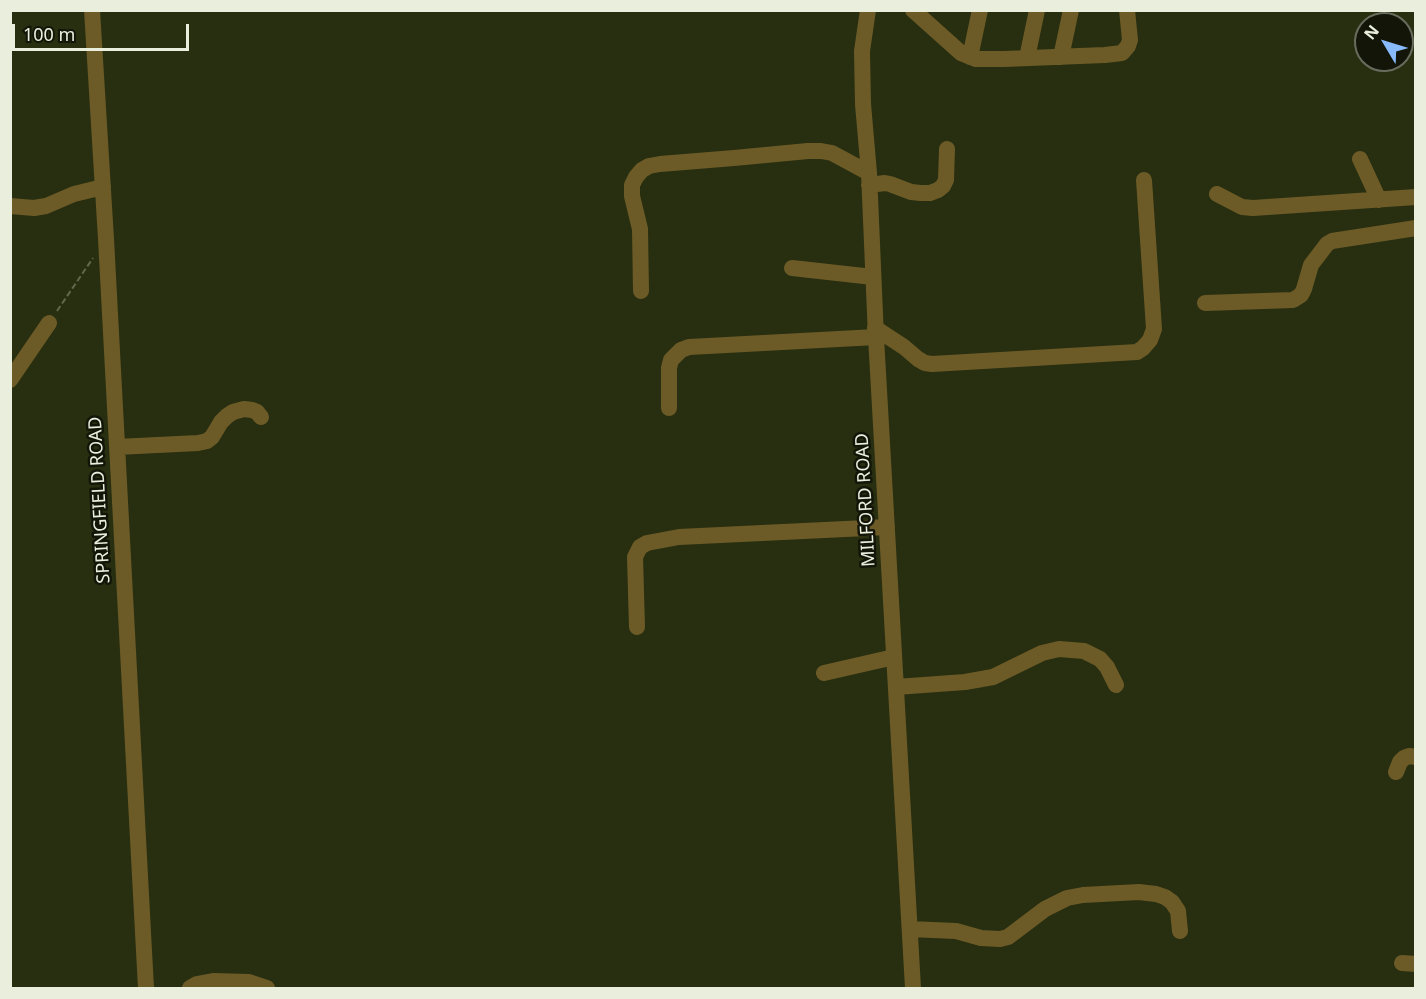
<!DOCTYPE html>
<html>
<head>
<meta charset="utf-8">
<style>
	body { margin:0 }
	#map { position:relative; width:1426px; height:999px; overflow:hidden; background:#282e10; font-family:"Noto Sans",sans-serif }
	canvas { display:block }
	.frame { position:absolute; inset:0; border:12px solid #eaefdd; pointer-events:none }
	.north { position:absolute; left:1354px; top:12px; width:60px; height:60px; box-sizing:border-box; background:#121508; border:2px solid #686c5d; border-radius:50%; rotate:308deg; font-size:16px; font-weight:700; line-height:24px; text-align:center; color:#eaefdd }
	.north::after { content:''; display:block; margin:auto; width:21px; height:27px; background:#89bafc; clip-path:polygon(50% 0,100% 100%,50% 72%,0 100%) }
	.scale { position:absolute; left:12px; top:24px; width:177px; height:27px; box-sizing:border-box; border:3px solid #eaefdd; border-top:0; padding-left:8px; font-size:18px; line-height:21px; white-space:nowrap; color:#eaefdd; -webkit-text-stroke:4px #121508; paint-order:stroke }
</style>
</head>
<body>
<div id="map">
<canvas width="1426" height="999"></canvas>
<div class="frame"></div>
<div class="north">N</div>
<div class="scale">100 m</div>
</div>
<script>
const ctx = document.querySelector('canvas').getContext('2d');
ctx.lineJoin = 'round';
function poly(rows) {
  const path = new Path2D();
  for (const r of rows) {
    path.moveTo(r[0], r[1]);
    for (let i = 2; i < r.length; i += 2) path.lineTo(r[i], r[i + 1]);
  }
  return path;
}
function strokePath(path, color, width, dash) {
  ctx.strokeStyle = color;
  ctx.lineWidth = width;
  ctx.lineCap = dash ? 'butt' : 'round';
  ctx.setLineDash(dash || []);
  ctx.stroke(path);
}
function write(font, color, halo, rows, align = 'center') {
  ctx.font = font + ' "Noto Sans",sans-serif';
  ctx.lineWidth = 5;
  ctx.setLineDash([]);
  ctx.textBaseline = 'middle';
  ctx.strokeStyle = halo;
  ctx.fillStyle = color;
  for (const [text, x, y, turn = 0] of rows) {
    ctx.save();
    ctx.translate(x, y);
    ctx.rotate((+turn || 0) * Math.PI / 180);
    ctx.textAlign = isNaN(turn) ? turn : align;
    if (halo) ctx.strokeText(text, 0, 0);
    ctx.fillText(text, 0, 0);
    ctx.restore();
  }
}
const path = poly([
	[57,311,93,258]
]);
const minor = poly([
	[92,10,106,239,146,988],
	[868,10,862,51,863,104,869,173,876,337,913,988],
	[913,10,961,53,976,59,1004,59,1105,55,1122,53,1128,46,1130,40,1127,10],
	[970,57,980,10],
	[1061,57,1071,10],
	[1027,58,1037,10],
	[1360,159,1379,200],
	[869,185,885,183,890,184,911,192,921,193,930,193,938,190,943,186,946,180,947,149],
	[1217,194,1242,207,1253,208,1416,197],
	[10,206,34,208,46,206,74,194,103,187],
	[792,268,873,277],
	[641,291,640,229,632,196,632,185,636,177,642,170,649,166,660,164,734,158,808,151,821,151,832,153,869,173],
	[1205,303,1293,300,1301,295,1304,289,1311,265,1327,244,1332,241,1416,228],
	[875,328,904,347,918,359,925,363,932,364,1137,352,1143,348,1150,340,1154,329,1144,180],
	[10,380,49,323],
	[669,408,669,368,671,360,681,350,689,347,876,337],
	[117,447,198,443,207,441,212,437,221,422,227,416,233,412,244,409,252,410,257,412,261,417],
	[637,627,635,557,640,547,647,543,679,537,887,527],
	[824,673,894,657],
	[896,687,965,682,993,677,1042,653,1059,649,1084,651,1100,659,1107,667,1116,685],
	[1396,772,1400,762,1404,758,1409,756,1416,757],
	[910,929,956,931,981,938,1000,939,1008,937,1045,909,1067,898,1083,895,1139,892,1156,894,1165,897,1172,902,1178,911,1180,931],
	[1402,963,1416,964],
	[190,988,197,984,213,981,249,982,267,988]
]);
const streetNames = [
	["SPRINGFIELD ROAD",100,500,-93],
	["MILFORD ROAD",866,500,-93]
];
strokePath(path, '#62684e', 2, [6, 3]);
strokePath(minor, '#6c5b27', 16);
write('18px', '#eaefdd', '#121508', streetNames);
</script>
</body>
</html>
